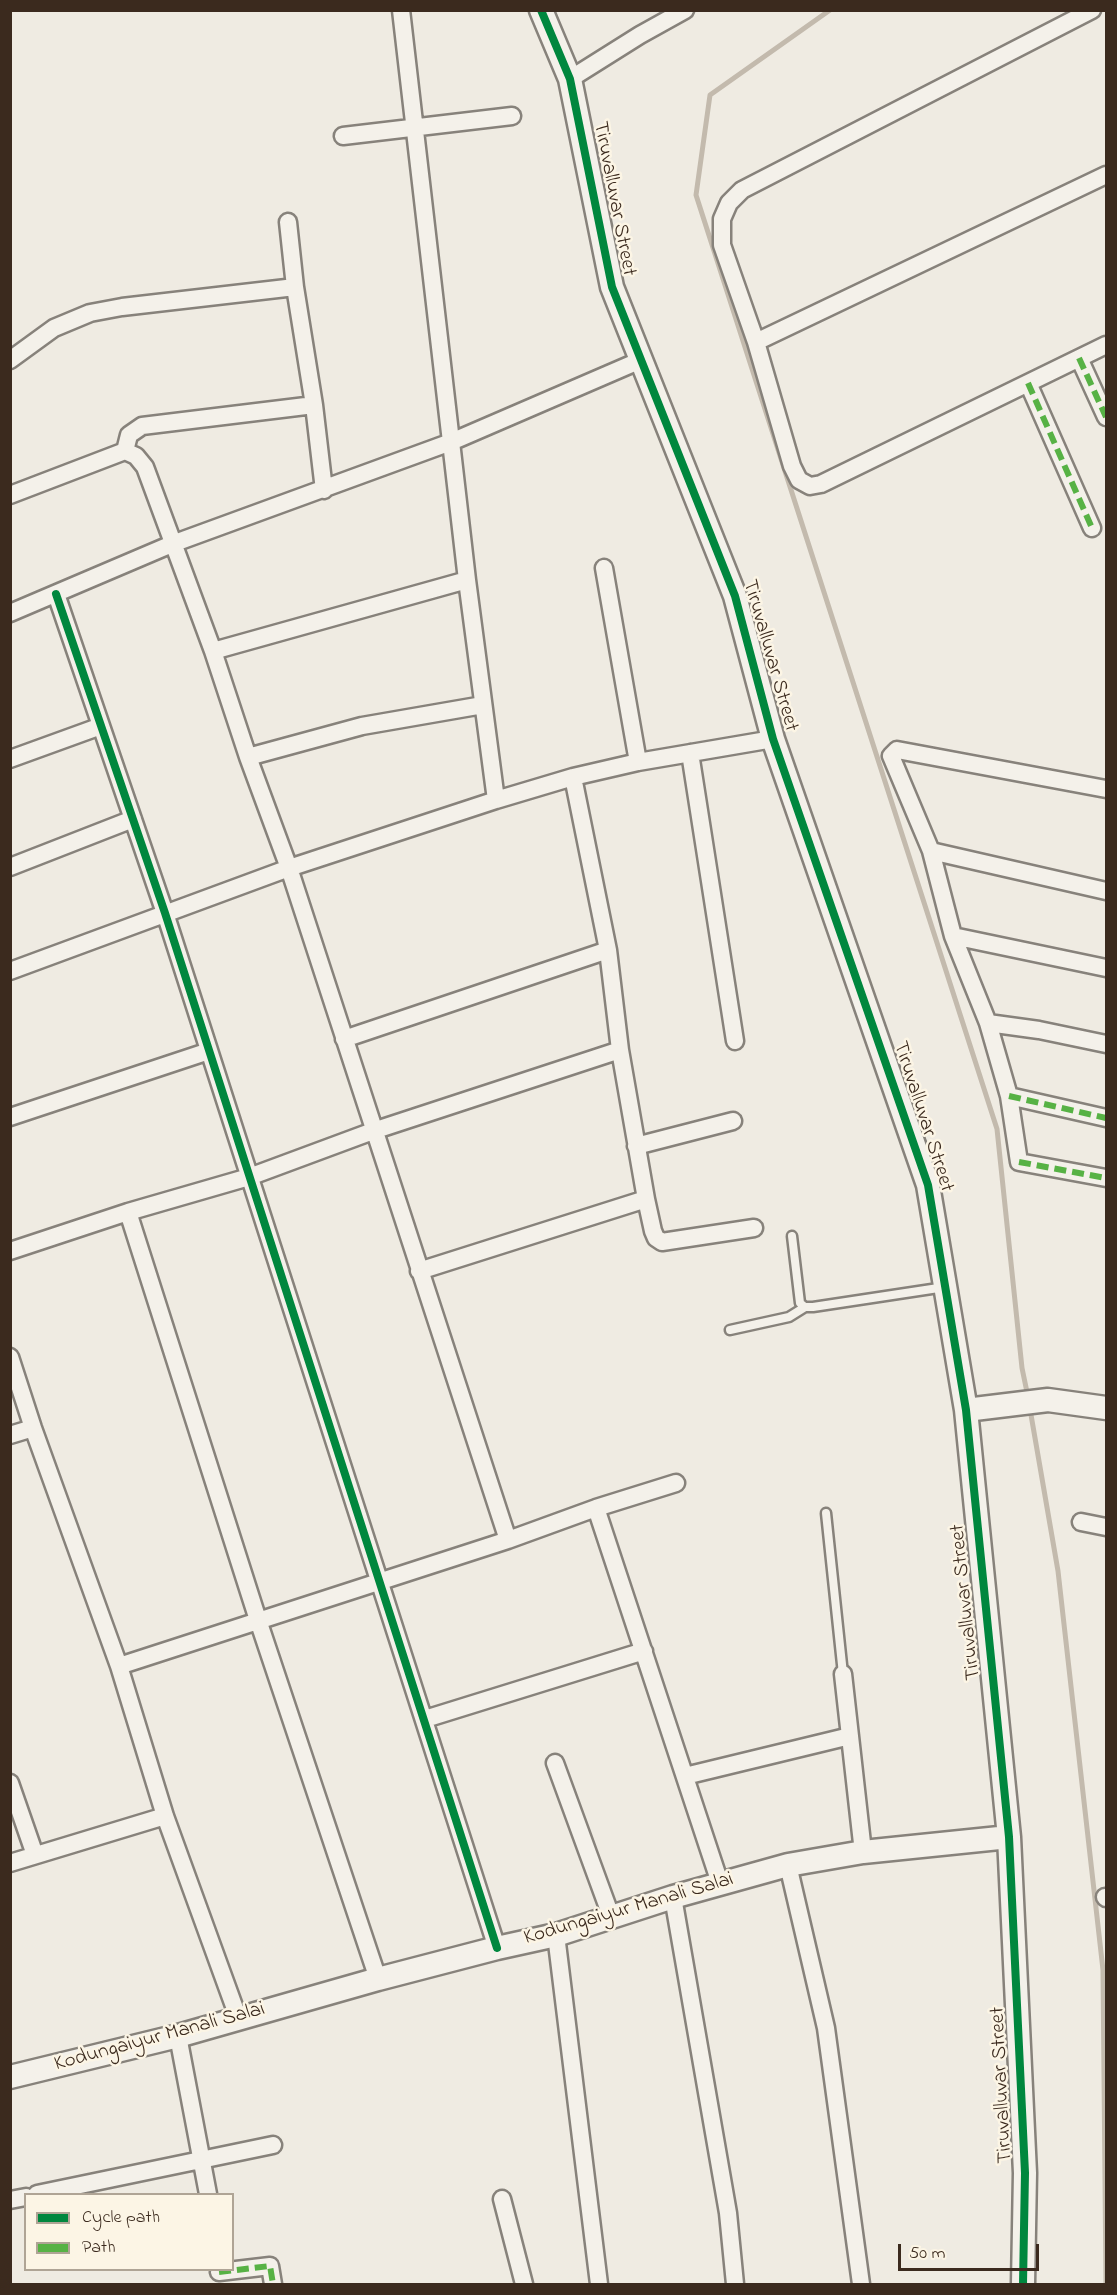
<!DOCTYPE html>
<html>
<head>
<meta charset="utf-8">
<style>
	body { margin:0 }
	#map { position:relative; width:1117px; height:2295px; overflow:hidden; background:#efebe2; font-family:"Indie Flower",sans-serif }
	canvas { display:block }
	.frame { position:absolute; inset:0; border:12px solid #3b2a1e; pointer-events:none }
	.legend { position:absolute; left:24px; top:2193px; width:210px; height:78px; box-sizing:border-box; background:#fcf5e5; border:2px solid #afa495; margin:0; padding:8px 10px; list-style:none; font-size:18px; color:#3b2a1e }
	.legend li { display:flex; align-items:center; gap:12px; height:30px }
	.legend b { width:30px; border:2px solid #afa495 }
	.scale { position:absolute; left:898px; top:2244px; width:141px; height:27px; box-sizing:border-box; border:3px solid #3b2a1e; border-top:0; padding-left:8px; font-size:18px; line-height:21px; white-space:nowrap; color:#3b2a1e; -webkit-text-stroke:4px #fcf5e5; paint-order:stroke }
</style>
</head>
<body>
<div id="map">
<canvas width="1117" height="2295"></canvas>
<div class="frame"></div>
<ul class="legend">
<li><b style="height:8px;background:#00873e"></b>Cycle path</li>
<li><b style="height:8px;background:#57b245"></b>Path</li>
</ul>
<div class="scale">50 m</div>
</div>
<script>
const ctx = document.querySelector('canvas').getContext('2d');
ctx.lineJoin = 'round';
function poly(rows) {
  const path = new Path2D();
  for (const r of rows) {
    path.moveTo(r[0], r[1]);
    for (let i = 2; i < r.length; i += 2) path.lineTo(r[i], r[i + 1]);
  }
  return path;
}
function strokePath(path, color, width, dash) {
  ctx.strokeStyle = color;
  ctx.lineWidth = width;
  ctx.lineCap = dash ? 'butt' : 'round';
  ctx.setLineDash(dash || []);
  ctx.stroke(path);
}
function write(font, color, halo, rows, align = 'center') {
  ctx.font = font + ' "Indie Flower",sans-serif';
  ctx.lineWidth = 5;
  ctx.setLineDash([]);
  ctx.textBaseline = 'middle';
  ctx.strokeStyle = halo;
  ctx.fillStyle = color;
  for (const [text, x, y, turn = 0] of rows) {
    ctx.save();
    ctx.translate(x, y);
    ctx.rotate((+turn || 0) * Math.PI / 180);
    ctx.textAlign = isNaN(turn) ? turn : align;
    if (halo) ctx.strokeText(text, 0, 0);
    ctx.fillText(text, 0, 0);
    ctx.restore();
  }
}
const stream = poly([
	[830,10,710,95,696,195,997,1129,1022,1368,1028,1397],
	[1030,1409,1058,1571,1103,1970,1106,2284]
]);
const lane = poly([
	[792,1236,800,1303,805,1307,813,1307,945,1287],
	[730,1330,789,1317,805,1307],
	[826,1513,843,1674]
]);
const street = poly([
	[401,10,467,580,496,800],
	[1092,10,742,190,729,203,722,219,722,245,756,342,792,466,799,480,810,486,821,484,1106,345],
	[570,79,640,35,685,10],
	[343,136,512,116],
	[288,222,295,287],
	[756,342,1106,175],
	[1079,358,1106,417],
	[10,360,54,328,90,313,122,307,295,287,314,405,324,490],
	[1028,383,1092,528],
	[125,451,129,435,142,426,314,405],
	[10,495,125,451,136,456,145,467,213,651,248,757,289,868,508,1540],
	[604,568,638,762],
	[56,594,165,913,497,1948],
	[10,613,172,544,451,442,641,360],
	[213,651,467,580],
	[690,753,735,1041],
	[248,757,362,726,483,705],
	[10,759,101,726],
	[1106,789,897,750,891,756,931,851,953,936,988,1023,1009,1096,1019,1162,1106,1178],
	[931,851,1106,891],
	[10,867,133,819],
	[953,936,1106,968],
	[10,971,289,868,496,800,573,777,638,762,773,739],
	[988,1023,1039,1030,1106,1044],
	[344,1039,608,950],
	[1009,1096,1106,1118],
	[10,1117,209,1051],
	[636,1146,733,1121],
	[646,1199,653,1231,656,1238,662,1242,754,1228],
	[128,1212,258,1620,378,1979],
	[10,1251,128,1212,249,1177,373,1131,620,1050],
	[419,1271,646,1199,620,1050,608,950,573,777],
	[10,1357,33,1428,119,1666,165,1816,238,2017],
	[10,1435,33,1428],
	[596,1508,720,1883],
	[1081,1522,1106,1527],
	[119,1666,508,1540,596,1508,676,1483],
	[843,1674,863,1852],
	[425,1719,644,1651],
	[555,1763,611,1916],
	[685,1776,850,1736],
	[10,1783,35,1855],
	[10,1863,165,1816],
	[788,1865,826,2028,861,2284],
	[673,1897,728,2213,735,2284],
	[1105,1897,1106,1898],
	[556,1935,599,2284],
	[178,2036,208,2194],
	[37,2194,273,2145],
	[502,2199,524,2284],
	[10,2200,26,2197],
	[219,2272,270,2266,273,2284]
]);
const secondary = poly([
	[541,10,570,79,612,287,735,596,773,739,928,1185,966,1410,1009,1837,1025,2173,1023,2284],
	[966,1410,1048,1400,1106,1408],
	[10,2077,178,2036,378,1979,497,1948,556,1935,673,1897,788,1865,863,1852,1009,1837]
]);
const quiet = poly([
	[1079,358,1106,417],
	[1028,383,1092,528],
	[1009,1096,1106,1118],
	[1019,1162,1106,1178],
	[219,2272,270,2266,273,2284]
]);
const cycleway = poly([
	[541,10,570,79,612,287,735,596,773,739,928,1185,966,1410,1009,1837,1025,2173,1023,2284],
	[56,594,165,913,497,1948]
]);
const streetNames = [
	["Tiruvalluvar Street",613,199,79],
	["Tiruvalluvar Street",769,656,74],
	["Tiruvalluvar Street",922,1117,72],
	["Tiruvalluvar Street",967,1602,-96],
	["Kodungaiyur Manali Salai",629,1910,-16],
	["Kodungaiyur Manali Salai",160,2038,-15],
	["Tiruvalluvar Street",1003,2085,-93]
];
strokePath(stream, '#c3baad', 5);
strokePath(lane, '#87827b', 13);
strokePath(street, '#87827b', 21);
strokePath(secondary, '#87827b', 27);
strokePath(lane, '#f4f1ea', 8);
strokePath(street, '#f4f1ea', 16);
strokePath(secondary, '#f4f1ea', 22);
strokePath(quiet, '#57b245', 6, [12, 6]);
strokePath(cycleway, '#00873e', 8);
write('21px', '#3b2a1e', '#fcf5e5', streetNames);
</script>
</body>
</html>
